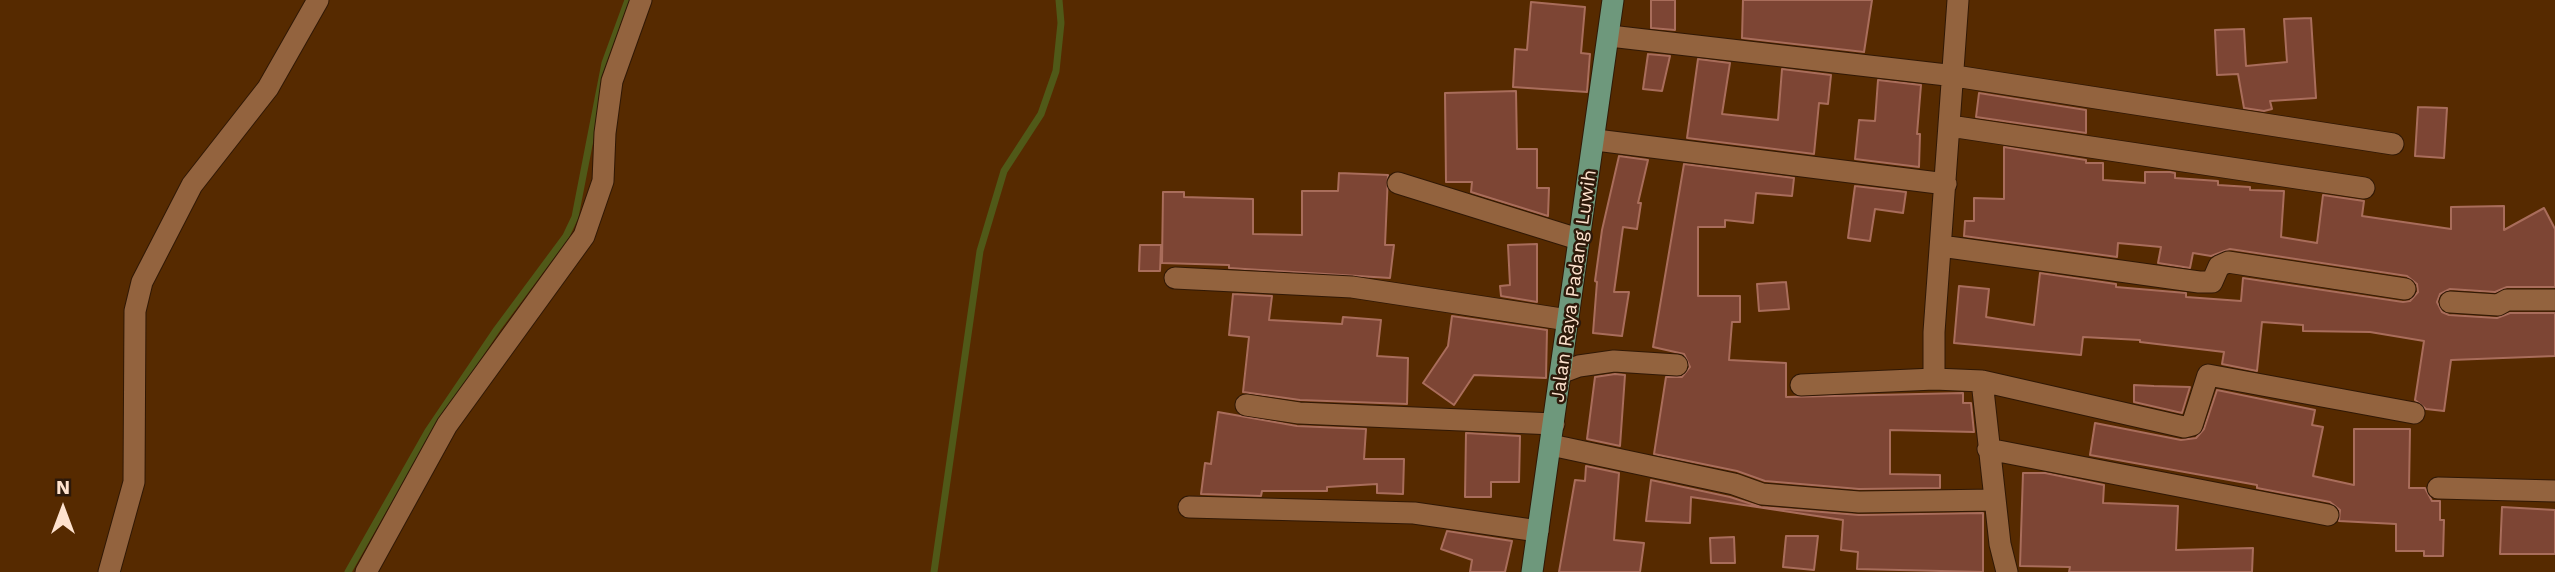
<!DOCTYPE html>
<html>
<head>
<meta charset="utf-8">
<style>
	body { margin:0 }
	#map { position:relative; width:2555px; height:572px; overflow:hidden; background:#562a00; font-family:"Work Sans",sans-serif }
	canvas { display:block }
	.north { position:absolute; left:28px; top:474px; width:70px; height:70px; -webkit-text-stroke:5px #2d190a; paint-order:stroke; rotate:0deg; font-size:19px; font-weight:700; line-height:28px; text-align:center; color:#fee2ce }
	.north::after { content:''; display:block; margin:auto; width:24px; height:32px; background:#fee2ce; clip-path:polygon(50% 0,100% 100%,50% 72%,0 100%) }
</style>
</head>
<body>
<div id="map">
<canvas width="2555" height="572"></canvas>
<div class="north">N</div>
</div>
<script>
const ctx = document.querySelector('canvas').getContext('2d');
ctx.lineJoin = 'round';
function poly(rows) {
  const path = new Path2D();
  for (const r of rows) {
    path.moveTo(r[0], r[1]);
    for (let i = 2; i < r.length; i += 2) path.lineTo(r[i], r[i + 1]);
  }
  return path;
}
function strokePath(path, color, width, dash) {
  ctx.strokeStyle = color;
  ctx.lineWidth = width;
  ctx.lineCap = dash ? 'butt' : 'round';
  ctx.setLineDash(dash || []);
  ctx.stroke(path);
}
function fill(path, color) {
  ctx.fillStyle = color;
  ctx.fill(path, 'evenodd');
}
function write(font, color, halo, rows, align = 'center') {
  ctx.font = font + ' "Work Sans",sans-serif';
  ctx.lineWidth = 5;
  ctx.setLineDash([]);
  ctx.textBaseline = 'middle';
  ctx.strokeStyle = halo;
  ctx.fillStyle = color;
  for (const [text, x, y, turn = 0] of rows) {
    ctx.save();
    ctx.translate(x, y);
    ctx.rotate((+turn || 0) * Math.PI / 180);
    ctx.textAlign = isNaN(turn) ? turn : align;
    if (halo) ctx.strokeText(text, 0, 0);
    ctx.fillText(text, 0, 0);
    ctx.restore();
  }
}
const stream = poly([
	[348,572,428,431,497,329,566,236,575,217,605,63,628,0],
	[934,572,980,251,1004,171,1041,114,1056,71,1061,23,1059,0]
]);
const building = poly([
	[1651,0,1675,0,1675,30,1651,28,1651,0],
	[1743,0,1872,0,1864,52,1742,38,1743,0],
	[1531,2,1585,7,1581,53,1590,54,1587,92,1513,87,1515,49,1527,50,1531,2],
	[2311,18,2316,98,2270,101,2272,109,2264,111,2244,108,2238,74,2217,75,2215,30,2244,29,2246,66,2287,62,2284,19,2311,18],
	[1648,54,1670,56,1662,91,1643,89,1648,54],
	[1698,59,1730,63,1722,114,1778,120,1782,69,1831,75,1828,104,1819,103,1814,154,1687,138,1698,59],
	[1878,80,1921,85,1917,134,1920,134,1919,167,1855,159,1859,120,1875,121,1878,80],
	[1516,91,1517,149,1537,149,1537,188,1549,188,1548,216,1471,192,1472,182,1446,182,1445,93,1516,91],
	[1979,93,2086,110,2086,133,1976,117,1979,93],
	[2418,107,2447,108,2444,158,2415,156,2418,107],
	[2004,147,2086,160,2086,163,2103,163,2103,180,2145,183,2145,172,2170,172,2175,173,2175,178,2218,181,2218,185,2250,187,2250,190,2284,191,2281,237,2317,243,2323,195,2364,201,2362,216,2451,229,2451,207,2504,206,2504,230,2544,208,2555,229,2555,287,2507,287,2495,292,2450,289,2440,294,2437,302,2442,312,2449,315,2497,318,2510,313,2555,313,2555,356,2451,360,2444,411,2426,409,2415,400,2424,341,2370,332,2303,331,2303,325,2262,322,2257,371,2222,364,2224,352,2140,342,2140,340,2083,337,2081,355,1954,343,1959,286,1989,289,1986,317,2034,325,2040,273,2116,284,2116,287,2186,293,2186,297,2241,301,2243,278,2403,302,2410,301,2418,292,2417,284,2407,276,2230,249,2211,256,2193,253,2190,268,2158,263,2161,247,2118,243,2117,257,1964,236,1965,221,1974,221,1974,198,2004,199,2004,147],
	[1619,156,1648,160,1638,203,1641,203,1637,229,1623,227,1614,292,1629,292,1622,336,1593,333,1597,282,1595,281,1602,230,1619,156],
	[1684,164,1794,178,1792,196,1756,193,1753,223,1725,220,1725,227,1698,227,1698,296,1740,296,1740,322,1732,322,1729,360,1786,363,1786,397,1963,393,1963,403,1971,403,1974,432,1890,430,1890,474,1940,475,1940,488,1859,489,1765,481,1737,471,1654,454,1666,377,1682,377,1690,367,1684,354,1653,347,1684,164],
	[1339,173,1388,175,1385,245,1394,245,1390,278,1229,268,1229,265,1162,263,1163,192,1184,192,1184,197,1253,199,1253,234,1302,235,1302,191,1338,191,1339,173],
	[1855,186,1906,192,1903,213,1875,209,1870,241,1848,238,1855,186],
	[1537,244,1537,302,1501,296,1500,286,1510,285,1508,245,1537,244],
	[1140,245,1161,245,1160,271,1139,271,1140,245],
	[1786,282,1789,309,1759,311,1757,284,1786,282],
	[1233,294,1272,296,1269,320,1342,324,1343,317,1381,320,1377,356,1408,358,1407,404,1300,400,1243,392,1249,337,1229,335,1233,294],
	[1452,316,1547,330,1546,378,1474,375,1454,405,1423,383,1448,346,1452,316],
	[1615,374,1625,375,1620,446,1587,439,1595,377,1615,374],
	[2134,385,2154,386,2190,387,2182,413,2134,402,2134,385],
	[2217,390,2315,410,2312,425,2323,427,2313,476,2354,485,2354,429,2410,429,2409,488,2425,488,2432,501,2440,501,2440,520,2444,520,2443,556,2424,556,2424,551,2396,551,2396,524,2339,521,2340,510,2330,502,2257,488,2257,485,2090,455,2095,423,2181,440,2196,438,2204,429,2217,390],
	[1218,412,1297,426,1366,429,1364,459,1404,459,1403,494,1377,493,1377,484,1327,487,1327,491,1262,491,1261,496,1201,494,1205,463,1211,464,1218,412],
	[1466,433,1520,436,1519,482,1491,482,1491,497,1465,497,1466,433],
	[1586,466,1619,473,1614,540,1644,543,1640,572,1559,572,1575,480,1585,481,1586,466],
	[2023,473,2045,473,2104,485,2103,503,2178,506,2176,550,2253,548,2252,572,2069,572,2070,567,2020,566,2023,473],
	[1651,480,1730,497,1761,507,1859,515,1983,513,1983,572,1857,569,1858,552,1841,550,1843,520,1691,497,1690,523,1646,521,1651,480],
	[2502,507,2555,510,2555,554,2500,554,2502,507],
	[1447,531,1512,541,1505,572,1470,572,1472,560,1441,549,1447,531],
	[1786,536,1818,536,1814,570,1783,567,1786,536],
	[1734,537,1735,563,1711,563,1710,538,1734,537]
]);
const street = poly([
	[1958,0,1934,332,1934,379,1982,381,2000,544,2007,572],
	[1610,36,1955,76,2393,144],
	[1950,126,2364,188],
	[1596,140,1946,184],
	[1398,183,1578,239],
	[1941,246,2199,282,2212,282,2219,266,2228,262,2405,289],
	[1175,278,1352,287,1568,320],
	[2450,302,2498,305,2507,300,2555,300],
	[1563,372,1579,366,1614,361,1677,365],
	[1982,381,2184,427,2192,425,2208,375,2414,413],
	[1801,385,1934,379],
	[1246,405,1299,413,1554,424],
	[1551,445,1734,484,1762,494,1859,502,1994,500],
	[1988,449,2328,515],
	[2438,488,2555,491],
	[1189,507,1414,513,1538,531],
	[109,572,134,482,135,311,142,282,192,185,268,88,318,0],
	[366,572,447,425,584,236,603,181,605,133,612,81,641,0]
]);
const primary = poly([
	[1532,572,1613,0]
]);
const streetNames = [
	["Jalan Raya Padang Luwih",1574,286,-82]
];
strokePath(stream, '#505918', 7);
fill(building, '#7d4534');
strokePath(building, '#a96d5b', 2);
strokePath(street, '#301805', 23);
strokePath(primary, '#301805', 23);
strokePath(street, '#93633e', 21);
strokePath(primary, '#6e987c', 21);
write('19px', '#fee2ce', '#2d190a', streetNames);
</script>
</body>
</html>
